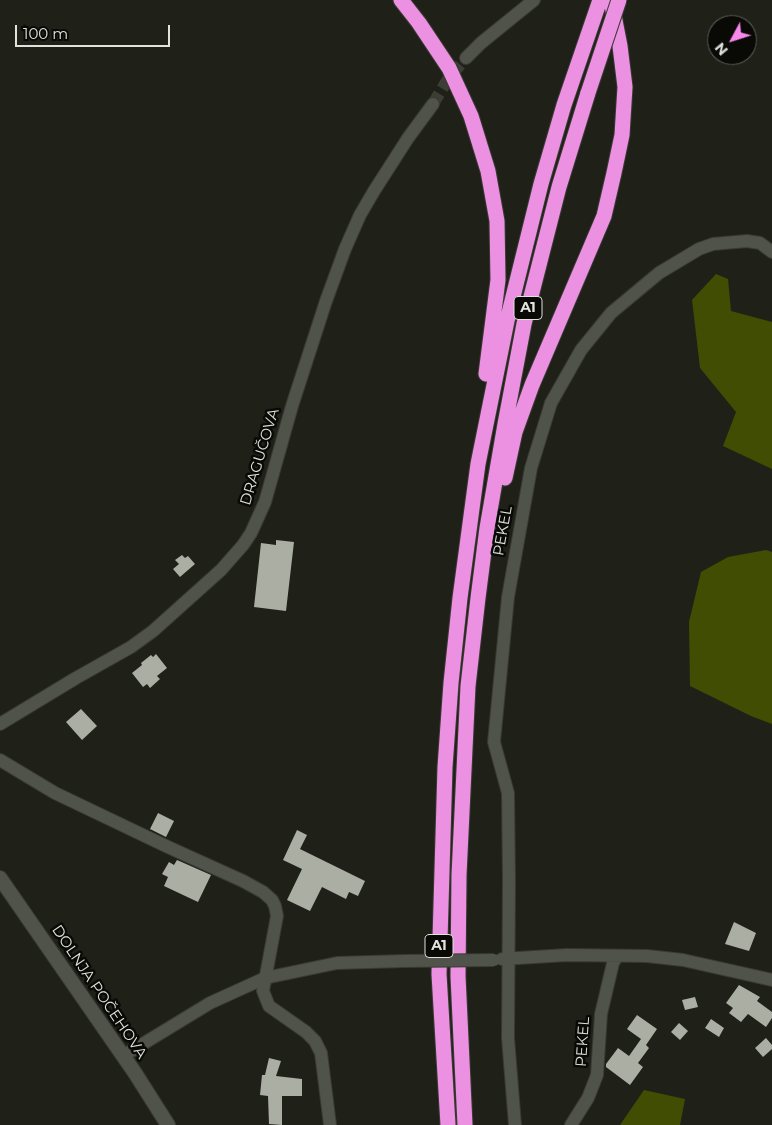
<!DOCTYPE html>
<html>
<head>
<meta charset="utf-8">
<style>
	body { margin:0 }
	#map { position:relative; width:772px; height:1125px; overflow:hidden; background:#1f2118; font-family:Montserrat,sans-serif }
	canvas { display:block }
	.north { position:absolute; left:707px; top:15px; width:50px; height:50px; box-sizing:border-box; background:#090a06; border:1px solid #5f605c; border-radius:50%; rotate:230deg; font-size:14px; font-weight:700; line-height:20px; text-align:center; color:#e1e2dc }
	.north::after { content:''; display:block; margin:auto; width:18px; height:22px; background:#f788eb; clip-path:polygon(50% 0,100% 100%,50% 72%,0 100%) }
	.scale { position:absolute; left:15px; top:25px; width:155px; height:22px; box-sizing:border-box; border:2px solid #e1e2dc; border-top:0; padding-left:6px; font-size:15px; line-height:18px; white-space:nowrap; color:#e1e2dc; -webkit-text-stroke:4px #090a06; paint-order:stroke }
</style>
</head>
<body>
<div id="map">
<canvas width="772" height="1125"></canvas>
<div class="north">N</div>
<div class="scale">100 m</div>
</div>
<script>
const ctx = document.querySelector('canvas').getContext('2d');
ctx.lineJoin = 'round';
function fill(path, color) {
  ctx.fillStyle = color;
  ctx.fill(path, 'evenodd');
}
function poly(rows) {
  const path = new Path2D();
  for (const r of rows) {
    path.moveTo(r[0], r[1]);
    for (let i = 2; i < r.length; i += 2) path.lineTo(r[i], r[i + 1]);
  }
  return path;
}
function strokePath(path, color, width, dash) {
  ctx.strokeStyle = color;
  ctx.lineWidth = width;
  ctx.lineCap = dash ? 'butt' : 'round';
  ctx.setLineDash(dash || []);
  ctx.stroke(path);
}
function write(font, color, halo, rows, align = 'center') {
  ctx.font = font + ' Montserrat,sans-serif';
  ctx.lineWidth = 5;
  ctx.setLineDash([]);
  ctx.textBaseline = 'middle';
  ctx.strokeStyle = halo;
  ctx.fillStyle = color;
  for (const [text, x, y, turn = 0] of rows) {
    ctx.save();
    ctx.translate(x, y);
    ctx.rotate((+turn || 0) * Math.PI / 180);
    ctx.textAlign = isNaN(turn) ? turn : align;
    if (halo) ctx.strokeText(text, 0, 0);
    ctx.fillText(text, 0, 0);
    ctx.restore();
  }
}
const forest = poly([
	[716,274,728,279,731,311,772,322,772,469,723,446,736,412,700,368,692,300],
	[766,550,772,552,772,724,751,716,690,686,689,622,701,572,728,557],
	[644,1090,685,1099,680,1125,620,1125]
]);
const building = poly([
	[276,540,294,542,286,611,254,607,261,543,276,545],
	[182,555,185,558,188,556,195,564,180,577,173,569,179,564,175,560],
	[156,654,167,668,157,676,160,679,150,688,147,684,143,687,132,673,142,665,141,663,151,655,153,657],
	[81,709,97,726,82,740,66,722],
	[158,813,174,821,166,837,150,829],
	[297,830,307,835,300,849,365,881,358,896,349,892,346,899,322,887,310,911,287,900,302,869,283,860],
	[177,860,211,875,198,902,164,886,168,877,162,874,169,862,174,865],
	[734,922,756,933,749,951,725,944],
	[739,985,760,997,757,1001,772,1012,772,1018,766,1027,748,1014,741,1022,729,1013,733,1008,726,1003],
	[695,997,698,1007,685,1010,682,1000],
	[637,1015,657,1029,646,1045,649,1048,638,1063,643,1067,630,1085,606,1067,606,1064,618,1048,629,1056,641,1039,627,1029],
	[711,1019,724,1028,719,1037,705,1028],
	[679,1023,688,1031,680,1040,671,1032],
	[766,1038,772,1045,772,1049,763,1057,755,1048],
	[269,1058,281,1061,276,1076,302,1079,302,1096,282,1096,282,1125,269,1124,268,1096,260,1095,262,1075,265,1075]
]);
const minorTunnel = poly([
	[433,104,448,79,466,58]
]);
const minor = poly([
	[466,58,481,43,534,0],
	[0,724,76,678,131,647,153,631,221,570,243,545,251,533,265,502,292,406,326,301,345,249,360,215,374,191,408,138,433,104],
	[0,760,55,793,168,847,243,881,263,892,272,900,275,906,277,916,263,991,269,1006,306,1032,315,1041,321,1053,330,1125],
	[502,959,567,955,647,956,683,960,772,980],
	[123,1056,210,1003,265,978,337,963,404,961],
	[515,1125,508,1038,509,881,508,793,494,742,508,597,531,468,551,403,581,350,611,313,659,273,699,249,713,244,747,241,760,243,772,252],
	[571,1125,588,1098,597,1075,601,1014,613,963,617,956]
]);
const secondary = poly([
	[0,878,135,1073,168,1125]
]);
const motorway = poly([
	[401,0,419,23,449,68,471,116,488,171,497,221,498,280,486,374],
	[505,478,515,432,532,385,604,216,614,173,622,135,625,87,620,46,611,0],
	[448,1125,439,974,445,767,451,683,460,598,478,464,507,321,541,184,564,105,600,0],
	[465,1125,458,976,459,875,468,686,478,598,487,528,505,424,524,324,559,187,588,93]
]);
const minorBridge = poly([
	[404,961,494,960]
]);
const motorwayBridge = poly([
	[588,93,619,0]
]);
const shields = [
	[528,308,28],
	[439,946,28]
];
const shieldNames = [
	["A1",528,308],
	["A1",439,946]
];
const streetNames = [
	["DRAGUČOVA",260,457,-73],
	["PEKEL",503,531,-80],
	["DOLNJA POČEHOVA",99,992,56],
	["PEKEL",583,1042,-86]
];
fill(forest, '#414d02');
fill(building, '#abaea3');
strokePath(minorTunnel, '#3c3e35', 12, [12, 6]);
strokePath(minor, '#393a34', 14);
strokePath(secondary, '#393a34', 16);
strokePath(motorway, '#393a34', 17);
strokePath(minor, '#505349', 12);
strokePath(secondary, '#505349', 14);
strokePath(motorway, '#ec90e1', 15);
strokePath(minorBridge, '#393a34', 14, []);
strokePath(motorwayBridge, '#393a34', 17, []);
strokePath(minorBridge, '#505349', 12);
strokePath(motorwayBridge, '#ec90e1', 15);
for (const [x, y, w] of shields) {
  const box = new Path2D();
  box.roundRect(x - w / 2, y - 11.5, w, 23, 4);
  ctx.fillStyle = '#090a06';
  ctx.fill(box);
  strokePath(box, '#e1e2dc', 1);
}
write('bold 14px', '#e1e2dc', null, shieldNames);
write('15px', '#e1e2dc', '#090a06', streetNames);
</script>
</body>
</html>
